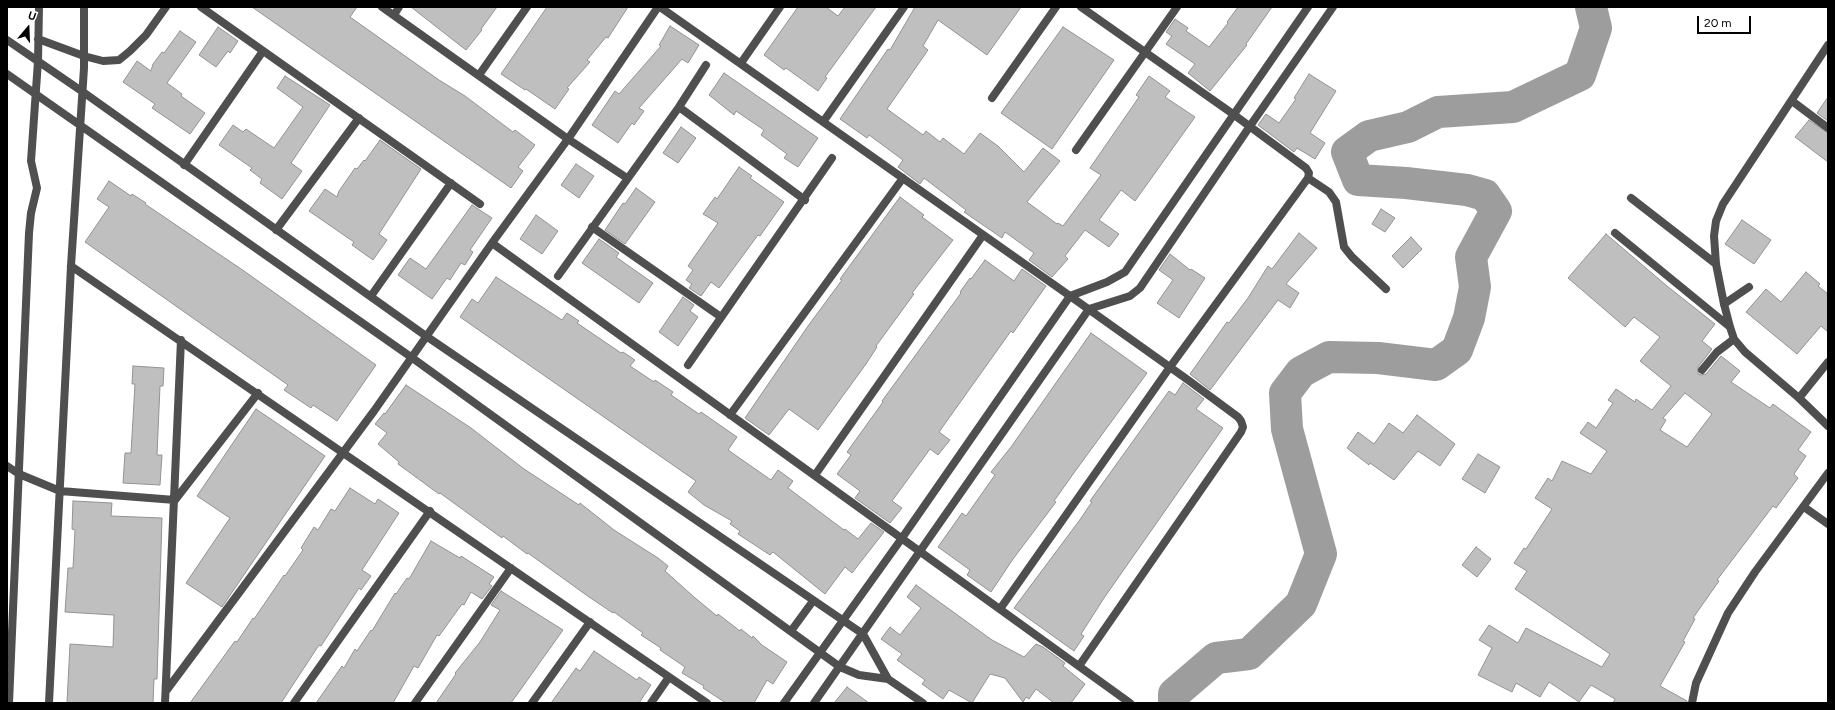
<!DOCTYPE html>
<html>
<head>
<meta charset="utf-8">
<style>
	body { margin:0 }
	#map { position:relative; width:1835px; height:710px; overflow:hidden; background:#fff; font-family:Figtree,sans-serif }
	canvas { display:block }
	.frame { position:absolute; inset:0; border:8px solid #000; pointer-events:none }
	.north { position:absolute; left:8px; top:8px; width:40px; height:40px; -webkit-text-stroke:3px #fff; paint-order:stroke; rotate:19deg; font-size:11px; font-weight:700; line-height:16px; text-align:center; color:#000 }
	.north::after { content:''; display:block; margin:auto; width:14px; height:18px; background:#000; clip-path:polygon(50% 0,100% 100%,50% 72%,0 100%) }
	.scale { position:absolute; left:1697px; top:16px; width:54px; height:18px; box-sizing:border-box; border:2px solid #000; border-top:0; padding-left:5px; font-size:12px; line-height:14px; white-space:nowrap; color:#000; -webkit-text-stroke:3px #fff; paint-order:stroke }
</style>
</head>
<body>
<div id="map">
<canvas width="1835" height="710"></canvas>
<div class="frame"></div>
<div class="north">U</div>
<div class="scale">20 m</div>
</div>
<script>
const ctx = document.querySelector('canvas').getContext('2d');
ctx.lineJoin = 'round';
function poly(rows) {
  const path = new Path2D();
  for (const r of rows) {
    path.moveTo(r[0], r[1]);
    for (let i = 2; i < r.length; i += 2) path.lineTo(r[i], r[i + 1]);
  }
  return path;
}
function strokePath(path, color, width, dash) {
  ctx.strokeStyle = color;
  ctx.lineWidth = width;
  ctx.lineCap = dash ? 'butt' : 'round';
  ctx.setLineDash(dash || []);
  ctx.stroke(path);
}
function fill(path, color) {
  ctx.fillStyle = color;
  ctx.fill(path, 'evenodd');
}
const river = poly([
	[1174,703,1174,694,1216,658,1249,654,1301,604,1321,554,1287,429,1285,393,1301,372,1329,357,1378,358,1436,365,1457,350,1469,318,1475,287,1471,257,1496,211,1485,195,1467,190,1406,183,1358,180,1347,152,1369,136,1408,127,1438,112,1513,107,1580,75,1596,28,1591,7]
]);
const building = poly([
	[252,7,357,7,350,17,439,80,465,96,513,132,515,130,535,145,518,167,523,171,511,188,252,7],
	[411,7,497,7,481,29,482,30,466,50,411,7],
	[547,7,628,7,608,38,606,37,587,60,590,62,567,88,569,89,555,109,526,89,525,90,501,74,547,7],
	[798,7,826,7,838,16,845,7,876,7,825,77,827,78,818,91,786,68,784,70,764,55,798,7],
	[915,7,1021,7,987,55,938,20,923,46,928,50,887,109,923,135,926,131,940,142,943,138,964,154,980,133,998,146,1024,172,1043,148,1060,161,1027,202,1057,224,1058,223,1063,226,1101,175,1090,168,1139,97,1136,95,1149,76,1170,91,1165,97,1195,117,1135,201,1121,190,1099,220,1119,234,1109,247,1085,230,1065,256,1068,259,1052,277,1029,260,1034,253,1005,232,1002,238,964,212,966,210,924,178,920,184,898,167,903,160,869,135,867,138,840,119,888,49,890,50,915,7],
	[1238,7,1272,7,1246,44,1247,45,1210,91,1188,73,1195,64,1166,44,1172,36,1166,32,1175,19,1188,28,1186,31,1209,47,1228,23,1227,22,1238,7],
	[670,26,699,45,688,63,682,59,639,108,644,111,634,125,632,123,618,143,592,125,615,91,619,94,661,46,659,45,670,26],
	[218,27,238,41,230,53,228,51,216,67,199,55,218,27],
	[1063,27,1114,60,1052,149,1001,113,1063,27],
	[180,31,196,42,167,83,182,94,181,96,205,113,190,134,152,108,155,104,123,82,137,61,151,71,153,64,162,52,164,53,180,31],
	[724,73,818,138,798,167,784,158,787,154,761,135,764,130,736,111,734,115,709,95,724,73],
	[1309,74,1336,91,1310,133,1325,143,1315,159,1297,148,1294,152,1258,125,1266,114,1279,123,1296,99,1294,98,1309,74],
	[285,76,330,105,291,163,302,171,282,199,260,183,262,179,250,170,252,168,219,145,233,125,243,132,246,129,274,148,303,107,277,88,285,76],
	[1828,97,1828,121,1817,113,1828,97],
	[1809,120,1828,133,1828,162,1795,137,1809,120],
	[681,127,696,138,678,163,663,153,681,127],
	[380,140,421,169,379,234,387,240,373,260,352,245,354,242,309,211,325,189,337,197,339,191,355,168,357,169,364,160,365,161,380,140],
	[576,164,594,176,579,198,561,185,576,164],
	[739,167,752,176,750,178,784,202,760,236,758,235,719,288,711,282,701,296,689,288,692,284,686,280,693,270,688,266,718,223,703,214,715,197,717,199,739,167],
	[109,181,131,196,132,194,146,203,145,204,244,271,376,365,337,421,313,405,311,408,284,390,288,385,85,242,109,207,97,199,109,181],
	[636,188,655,202,625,244,605,230,623,203,625,204,636,188],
	[900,197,924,215,922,217,953,240,912,293,914,294,876,346,877,347,866,364,818,430,789,409,769,435,745,418,808,326,842,280,840,279,900,197],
	[472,205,492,218,470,250,473,252,465,265,461,263,450,280,447,278,432,299,398,275,410,258,426,269,472,205],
	[1381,209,1395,218,1385,232,1372,224,1381,209],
	[536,215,558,231,542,254,520,239,536,215],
	[1742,220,1771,240,1754,264,1725,244,1742,220],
	[1299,233,1317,248,1286,284,1299,293,1290,308,1278,300,1210,390,1190,374,1227,322,1229,323,1248,298,1268,266,1272,269,1299,233],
	[1606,234,1667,286,1715,324,1702,341,1712,349,1698,367,1698,374,1701,375,1706,374,1721,356,1740,371,1731,382,1770,408,1773,404,1811,432,1798,450,1806,456,1794,474,1798,478,1776,508,1773,506,1717,580,1719,581,1693,618,1695,619,1683,641,1685,642,1660,686,1687,701,1687,703,1613,703,1615,699,1591,685,1579,702,1549,682,1540,697,1516,683,1512,692,1478,675,1492,648,1479,640,1489,625,1518,643,1526,628,1602,667,1610,654,1515,589,1527,571,1514,563,1524,548,1526,549,1552,509,1535,498,1548,478,1552,481,1562,461,1591,474,1607,451,1580,433,1588,422,1596,428,1613,403,1608,400,1616,389,1635,402,1636,399,1652,410,1671,386,1640,361,1660,337,1634,317,1625,327,1568,278,1606,234],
	[1685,393,1712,414,1687,447,1660,430,1666,420,1663,418,1685,393],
	[1411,237,1422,249,1403,268,1392,256,1411,237],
	[599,239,619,253,616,257,653,283,639,303,582,263,599,239],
	[1170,254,1190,270,1191,269,1205,278,1179,318,1157,303,1173,280,1159,270,1170,254],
	[985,260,1014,281,1022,269,1046,286,1013,333,1011,331,939,432,950,440,938,455,930,449,892,501,902,508,890,523,855,498,860,491,837,474,851,455,847,452,883,402,882,401,961,293,960,292,970,278,971,279,985,260],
	[1806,272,1820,284,1818,286,1828,294,1828,332,1821,326,1797,354,1746,312,1766,289,1781,302,1806,272],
	[496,277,562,320,567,313,579,321,577,323,621,353,623,352,635,360,630,366,654,382,655,380,673,392,671,395,699,414,701,412,737,437,728,450,771,480,778,470,793,481,788,488,844,530,845,529,858,539,871,523,884,532,852,573,845,567,825,594,773,552,770,555,738,534,740,531,730,524,732,521,704,505,688,492,696,481,460,317,472,299,478,303,496,277],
	[683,297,694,305,690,311,698,317,678,346,659,332,683,297],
	[1091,333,1147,373,1076,470,1054,501,1056,502,1013,559,991,592,967,575,970,570,938,547,962,513,966,516,995,475,991,472,1011,447,1091,333],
	[133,366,164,368,163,386,160,386,157,455,162,455,160,485,123,483,125,453,131,453,135,384,132,384,133,366],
	[1183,383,1204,399,1196,409,1223,428,1104,598,1081,634,1084,636,1074,651,1014,608,1079,521,1092,502,1090,501,1169,391,1175,395,1183,383],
	[406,385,471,428,524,469,579,505,580,503,614,530,658,558,668,566,665,571,694,597,717,616,718,614,740,631,741,629,752,638,753,636,762,645,787,662,773,684,767,680,754,703,726,703,703,688,704,686,682,673,685,667,660,650,661,648,641,635,643,633,614,612,613,613,589,597,528,553,527,554,503,536,502,538,440,493,439,494,398,464,399,462,378,444,387,433,375,424,384,413,385,414,406,385],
	[256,409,325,456,222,607,186,583,230,518,197,496,256,409],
	[1417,415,1455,444,1440,466,1418,451,1394,480,1370,463,1369,465,1347,448,1358,432,1374,444,1389,423,1403,433,1417,415],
	[1478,454,1500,467,1485,493,1462,479,1478,454],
	[350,488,375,504,378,499,399,513,362,570,371,576,361,590,359,588,321,646,319,645,281,703,190,703,235,641,237,642,253,618,254,619,284,575,285,576,303,550,301,548,314,527,318,530,331,509,335,511,350,488],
	[73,501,112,503,111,516,162,518,157,679,154,679,153,703,67,703,70,644,113,647,114,615,65,612,68,568,73,568,75,530,72,529,73,501],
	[431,541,460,558,461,556,494,577,489,584,492,586,482,599,471,592,464,605,462,604,439,636,437,635,418,668,414,666,393,703,316,703,342,666,344,668,355,649,357,651,371,630,372,631,395,593,396,594,407,578,409,579,431,541],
	[1476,547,1491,559,1477,577,1462,565,1476,547],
	[916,585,992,640,1024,657,1036,644,1043,647,1065,663,1063,666,1085,684,1071,703,1054,703,1036,689,1029,699,1026,697,1023,702,1005,678,990,674,972,703,949,690,943,699,922,684,925,680,897,660,902,654,881,639,890,627,900,635,921,608,907,597,916,585],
	[501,591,563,630,511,703,436,703,456,674,455,673,480,642,500,610,491,605,501,591],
	[594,651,637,680,639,677,651,685,639,703,551,703,576,668,580,671,594,651],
	[847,687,869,703,834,703,847,687]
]);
const service = poly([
	[1792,101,1828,128],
	[1724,304,1749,287],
	[1799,398,1828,362]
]);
const minor = poly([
	[201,7,480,204],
	[382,7,568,139,627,178],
	[660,7,1070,296,1188,380,1238,417,1241,421,1243,427,1241,432,1079,666],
	[394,15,399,7],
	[38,39,84,56,103,61,119,60,130,51,146,35,166,7],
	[7,40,83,92,426,336,863,634,888,679,923,703],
	[1828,45,1723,204,1716,221,1714,236,1716,264,1724,304,1730,327,1734,339,1745,352,1799,398,1828,426],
	[741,63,780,7],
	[7,74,411,357,840,667,859,675,888,679],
	[479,75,527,7],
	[992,98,1056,7],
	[679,107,805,200],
	[823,122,904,7],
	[1076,150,1177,7],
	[184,165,263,51],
	[1308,178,1329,192,1336,202,1344,247,1352,257,1386,289],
	[1631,198,1716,264],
	[592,227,721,317],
	[276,230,359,118],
	[1615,233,1730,327],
	[492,243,1130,703],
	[71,266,707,703],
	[558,276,679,107,706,65],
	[371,296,451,183],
	[688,365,832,158],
	[1702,370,1717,352,1734,339],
	[730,415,903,178],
	[7,466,19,474,60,491,175,500,258,393],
	[815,475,983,235],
	[1804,507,1828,524],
	[1000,609,1170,367,1308,178,1309,173,1306,168,1233,114,1081,7],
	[791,631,813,601],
	[166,691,374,411,492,243,568,139,658,7],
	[9,703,29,233,31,213,37,188,31,161,38,61,39,7],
	[49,703,71,266,84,68,84,7],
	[165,703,181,340],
	[294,703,430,511],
	[415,703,511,568],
	[532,703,590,622],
	[651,703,669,677],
	[784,703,902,538,1070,296,1107,282,1125,272,1308,7],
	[814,703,1089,309,1130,296,1140,288,1250,126,1333,7],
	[1692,703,1696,683,1728,613,1755,572,1828,473]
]);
strokePath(river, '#9d9d9d', 32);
fill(building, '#bfbfbf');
strokePath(building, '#939393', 1);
strokePath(service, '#4f4f4f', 8);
strokePath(minor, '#4f4f4f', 8);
</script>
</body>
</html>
